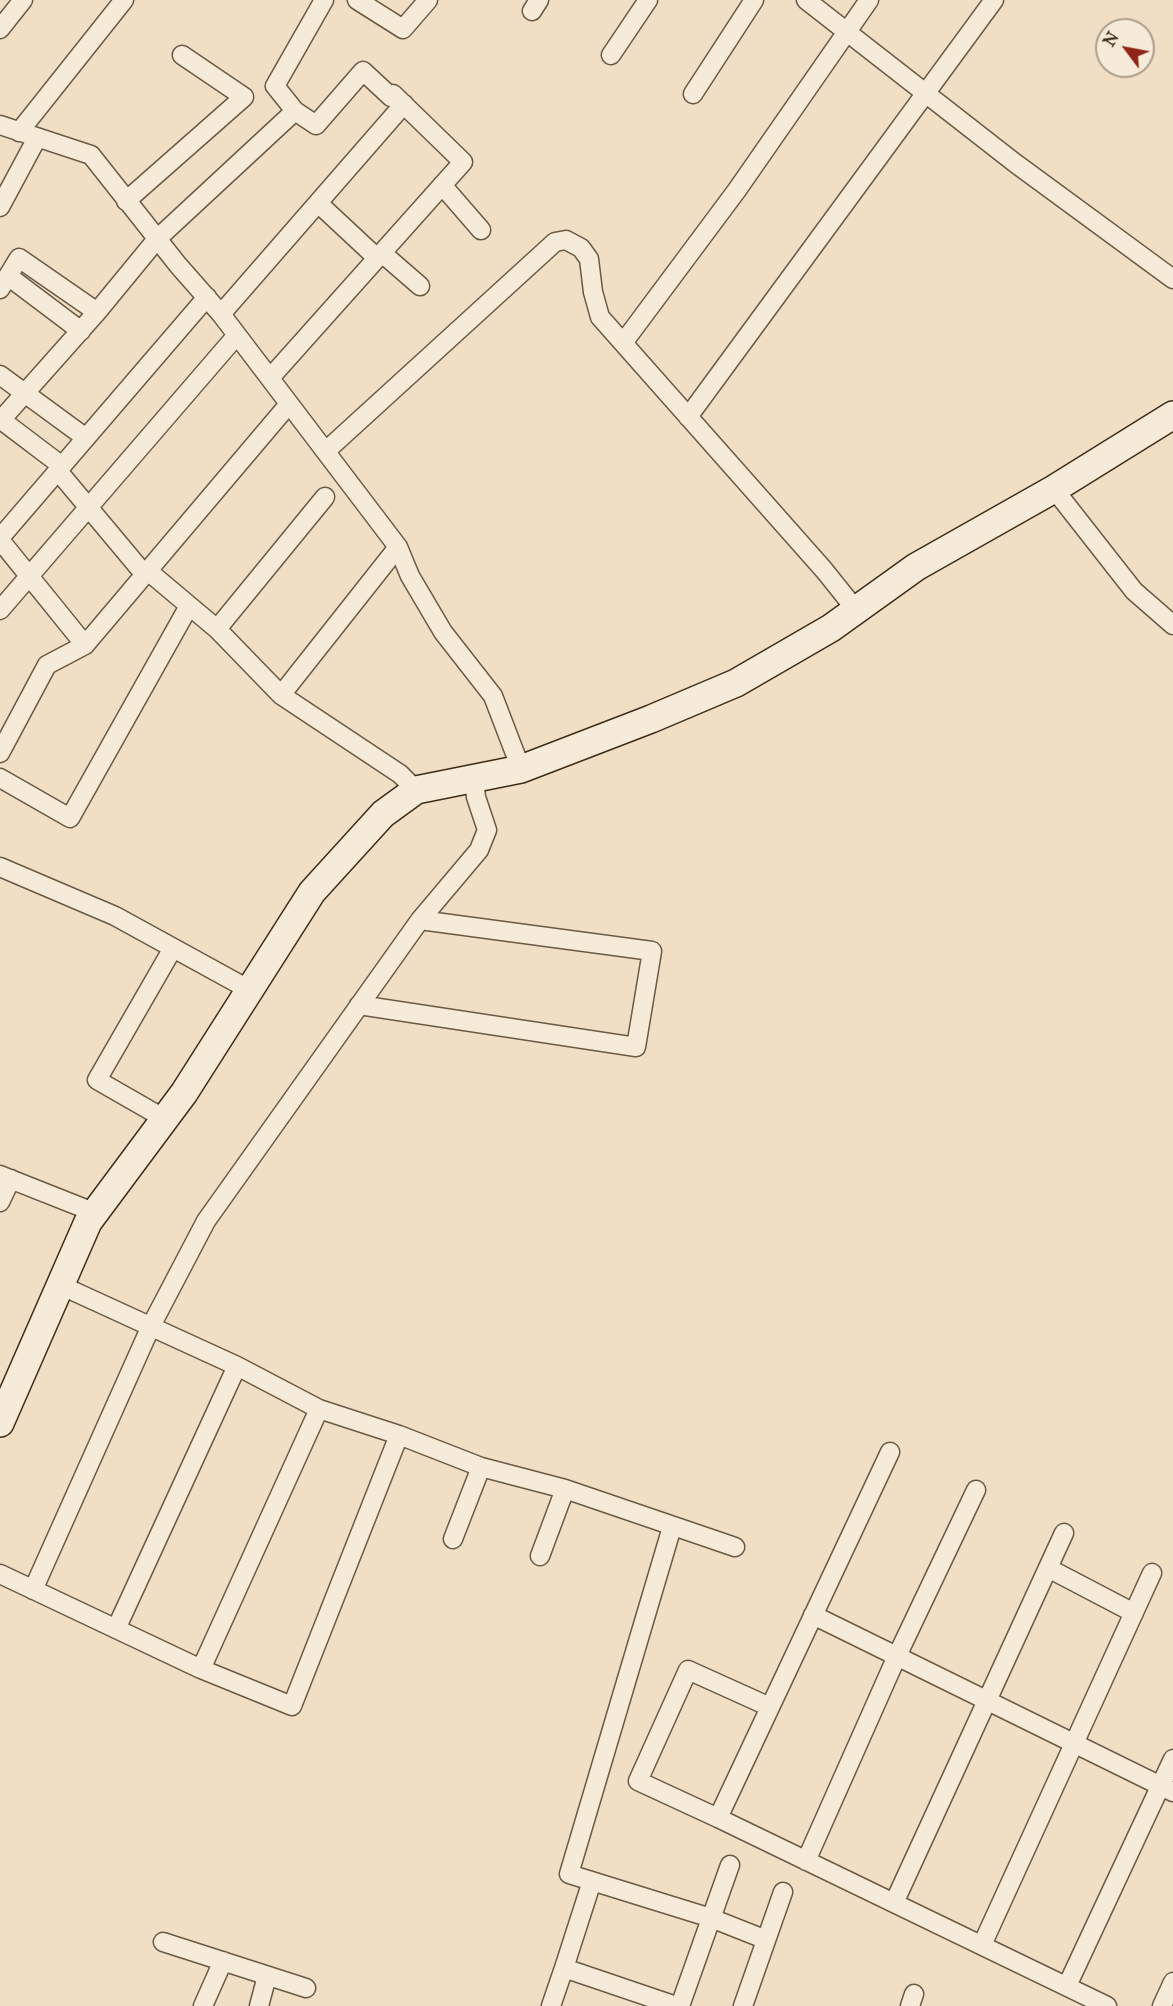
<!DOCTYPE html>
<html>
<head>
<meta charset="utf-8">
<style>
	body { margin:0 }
	#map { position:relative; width:1173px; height:2006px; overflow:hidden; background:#f1dfc5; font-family:"IM FELL Great Primer",serif }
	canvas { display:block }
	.north { position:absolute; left:1095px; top:18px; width:60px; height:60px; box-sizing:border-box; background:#f6ead9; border:2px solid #ac9e8c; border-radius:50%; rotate:302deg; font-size:16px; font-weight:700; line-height:24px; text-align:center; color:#3e2d18 }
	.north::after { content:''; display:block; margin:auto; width:21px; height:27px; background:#8f2418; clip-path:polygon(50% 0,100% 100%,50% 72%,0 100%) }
</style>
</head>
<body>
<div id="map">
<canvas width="1173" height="2006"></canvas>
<div class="north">N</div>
</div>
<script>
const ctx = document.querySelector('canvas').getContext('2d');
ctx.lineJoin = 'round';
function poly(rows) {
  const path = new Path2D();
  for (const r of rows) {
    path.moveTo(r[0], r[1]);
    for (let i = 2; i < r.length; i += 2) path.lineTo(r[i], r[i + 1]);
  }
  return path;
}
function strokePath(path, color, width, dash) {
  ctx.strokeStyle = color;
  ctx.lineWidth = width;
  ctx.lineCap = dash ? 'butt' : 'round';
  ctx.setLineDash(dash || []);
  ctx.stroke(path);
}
const street = poly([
	[357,0,403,29,428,0],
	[806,0,1015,163,1173,279],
	[532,11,539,0],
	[0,29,23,0],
	[611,55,648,0],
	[693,94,754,0],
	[0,125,91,155,178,265,221,314,398,547,410,576,443,632,493,696,521,769],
	[19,132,124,0],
	[442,185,481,230],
	[126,201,244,97,182,55],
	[318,203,377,258],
	[0,207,37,138],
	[382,253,420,286],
	[8,276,81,331],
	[0,289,19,258,97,312,157,239,295,111,275,86,324,0],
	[221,314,404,104],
	[623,343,737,190,869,0],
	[0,375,86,438],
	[270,378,463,162,393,94,391,97,363,71,316,125,295,111],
	[688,417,994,0],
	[0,419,62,466],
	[1,420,97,312],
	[327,450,555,242,566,240,581,248,589,259,593,292,600,317,824,570,856,610],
	[58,471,145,575],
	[1054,489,1134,591,1173,625],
	[0,538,207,297],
	[0,540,85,645,289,404],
	[148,571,217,629,281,695,400,774,416,790],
	[0,610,237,335],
	[217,629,325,497],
	[281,695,398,547],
	[0,753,47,665,85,645],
	[0,778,70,818,189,606],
	[0,867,115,916,248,989],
	[359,1005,636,1047,652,951,420,920],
	[165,1119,97,1080,173,948],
	[0,1175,96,1213],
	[0,1202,11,1179],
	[399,1435,481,1467,565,1489,540,1556],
	[890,1452,718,1818,1107,2006],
	[565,1489,735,1547],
	[672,1527,569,1874,711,1918,764,1939],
	[453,1539,481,1467],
	[1048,1568,1134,1613],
	[0,1574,201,1669,292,1706,399,1435,319,1409,237,1366,60,1285],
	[33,1590,151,1326,206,1221,420,920,479,850,487,830,476,797,474,779],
	[813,1615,1173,1792],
	[116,1629,237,1366],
	[201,1669,319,1409],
	[718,1818,638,1781,688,1670,770,1707],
	[806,1861,897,1656,976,1490],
	[894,1903,1064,1533],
	[163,1942,306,1988],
	[982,1945,1152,1573],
	[564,1968,592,1881],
	[1067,1986,1173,1759],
	[203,2006,223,1961],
	[259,2006,267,1976],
	[551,2006,564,1968,676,2006],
	[680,2006,730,1865],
	[743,2006,783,1892],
	[910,2006,914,1994],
	[1162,2006,1173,1982]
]);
const secondary = poly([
	[0,1423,88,1222,184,1093,312,892,383,814,416,790,521,769,651,719,736,683,831,628,916,567,1054,489,1173,415]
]);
strokePath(street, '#6b5a43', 21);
strokePath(secondary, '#3e2d18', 30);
strokePath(street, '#f6ead9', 18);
strokePath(secondary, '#f6ead9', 27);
</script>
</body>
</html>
